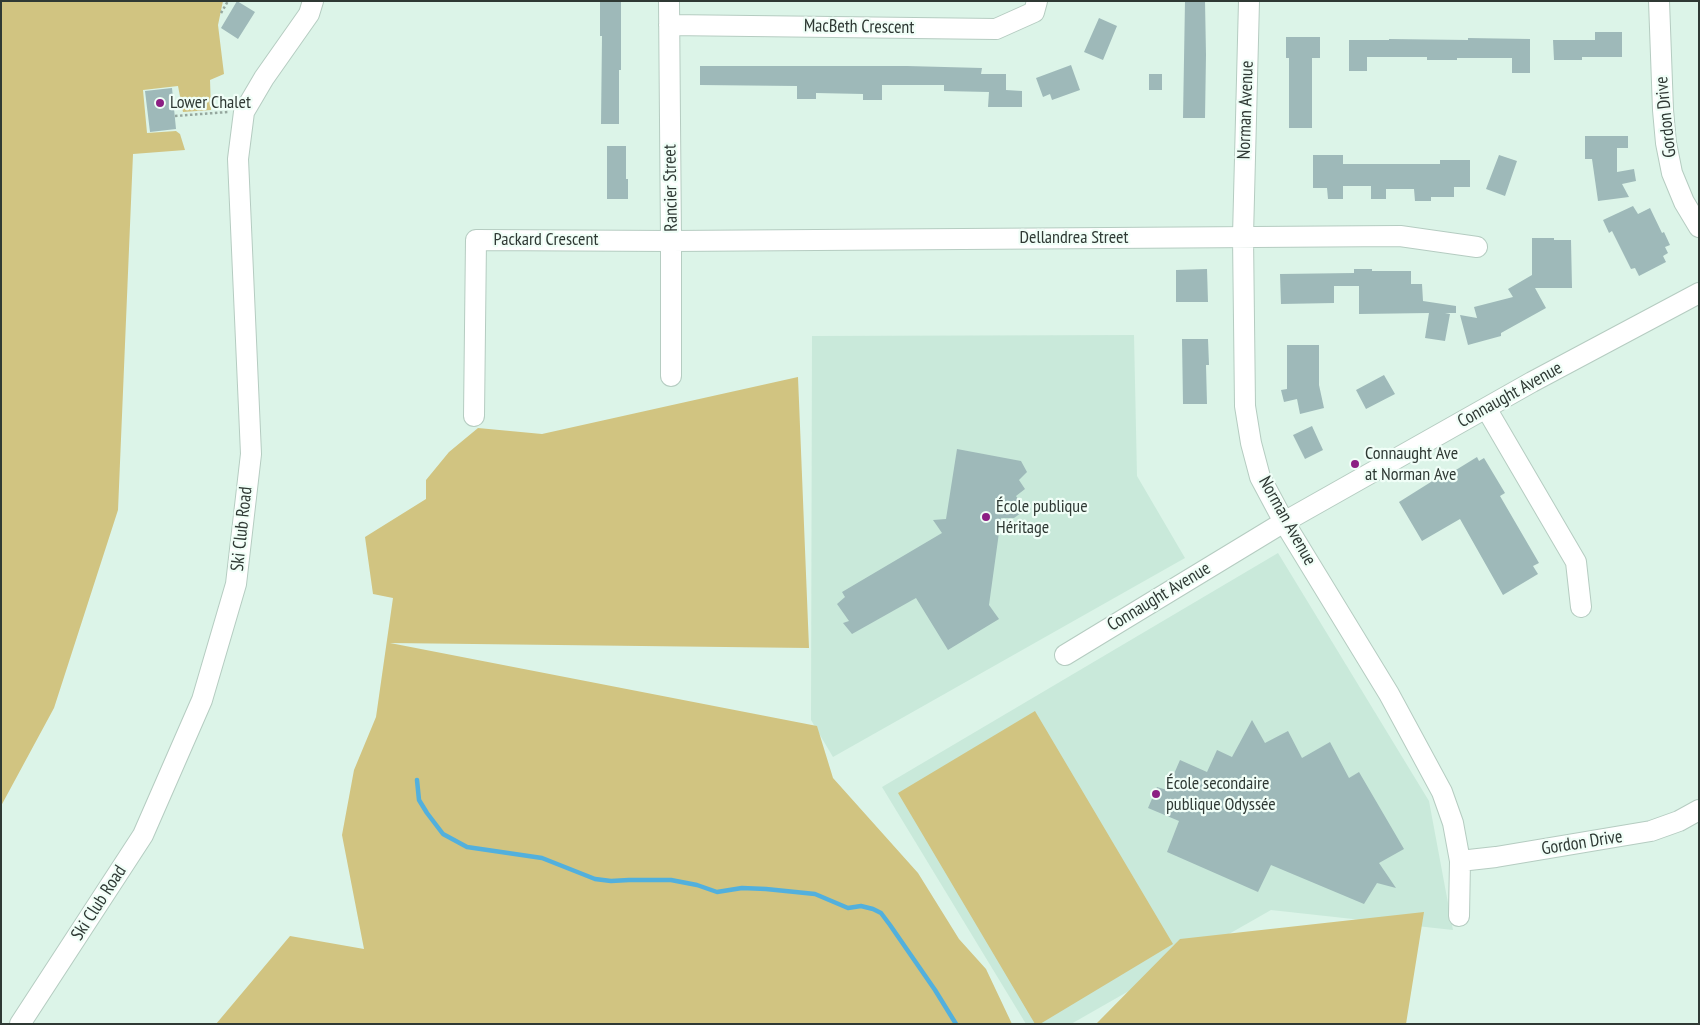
<!DOCTYPE html>
<html>
<head>
<meta charset="utf-8">
<style>
	body { margin:0 }
	#map { position:relative; width:1700px; height:1025px; overflow:hidden; background:#dcf4e8; font-family:"PT Sans Narrow",sans-serif }
	canvas { display:block }
	.frame { position:absolute; inset:0; border:2px solid #2f3934; pointer-events:none }
</style>
</head>
<body>
<div id="map">
<canvas width="1700" height="1025"></canvas>
<div class="frame"></div>
</div>
<script>
const ctx = document.querySelector('canvas').getContext('2d');
ctx.lineJoin = 'round';
function fill(path, color) {
  ctx.fillStyle = color;
  ctx.fill(path, 'evenodd');
}
function poly(rows) {
  const path = new Path2D();
  for (const r of rows) {
    path.moveTo(r[0], r[1]);
    for (let i = 2; i < r.length; i += 2) path.lineTo(r[i], r[i + 1]);
  }
  return path;
}
function strokePath(path, color, width, dash) {
  ctx.strokeStyle = color;
  ctx.lineWidth = width;
  ctx.lineCap = dash ? 'butt' : 'round';
  ctx.setLineDash(dash || []);
  ctx.stroke(path);
}
function write(font, color, halo, rows, align = 'center') {
  ctx.font = font + ' "PT Sans Narrow",sans-serif';
  ctx.lineWidth = 4.5;
  ctx.setLineDash([]);
  ctx.textBaseline = 'middle';
  ctx.strokeStyle = halo;
  ctx.fillStyle = color;
  for (const [text, x, y, turn = 0] of rows) {
    ctx.save();
    ctx.translate(x, y);
    ctx.rotate((+turn || 0) * Math.PI / 180);
    ctx.textAlign = isNaN(turn) ? turn : align;
    if (halo) ctx.strokeText(text, 0, 0);
    ctx.fillText(text, 0, 0);
    ctx.restore();
  }
}
const built = poly([
	[1134,335,1137,476,1185,558,833,757,811,720,812,336],
	[1278,553,1429,801,1453,930,1271,910,1071,1024,1026,1024,882,787]
]);
const green = poly([
	[1,1,223,1,218,25,224,74,210,80,211,110,183,112,178,86,143,90,147,133,176,131,180,134,185,150,133,154,118,510,54,708,1,806],
	[798,377,809,648,390,643,817,726,833,778,918,873,959,939,986,969,1012,1024,216,1024,290,936,364,949,342,835,354,770,376,717,393,598,373,594,365,537,426,499,426,480,449,452,478,428,542,434],
	[1035,711,1173,944,1040,1024,1035,1024,898,793],
	[1424,912,1406,1024,1096,1024,1180,939]
]);
const stream = poly([
	[417,780,419,800,427,813,443,834,467,847,542,858,595,879,611,881,629,880,671,880,697,885,717,892,742,888,766,889,815,894,848,908,861,906,873,909,881,913,890,925,935,990,956,1024]
]);
const building = poly([
	[237,1,255,12,238,39,221,28],
	[600,1,621,1,621,70,619,70,619,124,601,124,602,36,600,36],
	[1185,1,1205,1,1206,55,1205,118,1183,118],
	[1099,18,1117,26,1103,60,1084,52],
	[1595,32,1622,32,1622,57,1582,57,1582,60,1554,60,1553,40,1595,40],
	[1286,37,1320,37,1320,58,1312,58,1312,128,1289,128,1289,58,1286,58],
	[1468,38,1530,39,1530,73,1512,73,1512,58,1457,58,1457,60,1427,60,1427,57,1367,57,1367,71,1349,71,1349,40,1389,40,1389,39,1468,40],
	[1071,65,1080,90,1052,100,1050,94,1043,97,1036,78],
	[700,66,907,66,982,68,981,74,1006,74,1006,90,1022,91,1022,107,988,107,989,92,944,91,944,85,882,85,882,100,863,100,863,94,816,93,816,99,797,99,797,86,700,85],
	[1149,74,1162,74,1162,90,1149,90],
	[172,88,176,129,150,132,145,91],
	[1585,136,1628,136,1628,148,1617,148,1617,172,1634,169,1636,181,1622,184,1629,197,1598,201,1592,159,1585,159],
	[607,146,626,146,626,179,628,179,628,199,607,199],
	[1313,155,1343,155,1343,164,1440,164,1440,160,1470,160,1470,187,1454,187,1454,197,1431,197,1431,201,1415,201,1414,189,1386,189,1386,199,1371,199,1371,186,1343,186,1343,199,1328,199,1327,188,1313,188],
	[1499,155,1517,161,1505,196,1486,189],
	[1633,206,1638,214,1650,208,1662,233,1664,232,1670,245,1665,247,1668,253,1663,256,1666,262,1639,276,1635,268,1631,269,1612,231,1609,233,1603,220],
	[1532,238,1554,238,1554,240,1571,240,1572,288,1535,288,1546,308,1501,333,1501,336,1468,345,1460,315,1477,318,1474,307,1513,297,1508,289,1532,275],
	[1207,269,1208,302,1176,302,1176,270],
	[1354,269,1372,269,1372,271,1411,271,1411,284,1422,284,1423,301,1456,306,1456,313,1445,313,1450,314,1445,341,1425,338,1429,313,1359,314,1359,286,1334,286,1334,303,1281,304,1280,274,1354,273],
	[1182,339,1208,339,1209,365,1206,365,1207,404,1183,404],
	[1287,345,1319,345,1319,385,1324,408,1300,414,1297,399,1284,402,1281,390,1287,389],
	[1384,375,1395,394,1366,409,1356,390],
	[1312,426,1323,450,1305,459,1293,435],
	[957,449,1021,461,1027,472,1019,480,1025,489,1016,496,1025,510,1014,518,1001,518,989,605,999,619,948,650,916,598,852,634,843,623,849,621,837,604,845,597,842,592,942,533,933,520,946,519],
	[1477,457,1479,461,1484,458,1505,493,1500,496,1539,563,1533,566,1538,574,1503,595,1460,519,1422,541,1399,502,1450,470,1451,473],
	[1252,720,1265,743,1288,731,1302,758,1330,742,1349,778,1359,772,1404,849,1379,863,1396,888,1377,883,1364,904,1271,865,1258,892,1167,852,1179,821,1148,808,1157,787,1167,790,1180,760,1207,772,1217,750,1232,757]
]);
const path = poly([
	[221,13,228,1],
	[175,116,228,112]
]);
const minor = poly([
	[669,1,671,241,671,376],
	[1249,1,1243,236,1245,406,1251,443,1260,477,1284,522,1389,694,1442,792,1453,823,1460,861,1459,916],
	[1659,1,1663,110,1666,143,1672,173,1684,202,1699,227],
	[669,25,996,29,1034,12,1037,1],
	[1486,408,1576,562,1581,607],
	[474,416,476,240,671,241,1400,236,1477,247],
	[1065,655,1284,522,1532,382,1699,293],
	[1460,861,1496,857,1651,831,1679,821,1699,810],
	[20,1024,143,835,202,700,236,584,251,454,238,159,244,112,264,78,309,14,313,1]
]);
const markers = [
	[160,103,5,"#8c1f83"],
	[1355,464,5,"#8c1f83"],
	[986,517,5,"#8c1f83"],
	[1156,794,5,"#8c1f83"]
];
const streetNames = [
	["MacBeth Crescent",859,27,1],
	["Norman Avenue",1246,110,-88],
	["Gordon Drive",1666,117,-96],
	["Rancier Street",671,188,-91],
	["Dellandrea Street",1074,238],
	["Packard Crescent",546,240],
	["Connaught Avenue",1510,395,-29],
	["Norman Avenue",1287,521,61],
	["Ski Club Road",242,529,-84],
	["Connaught Avenue",1159,597,-31],
	["Gordon Drive",1582,843,-9],
	["Ski Club Road",99,903,-57]
];
const poiNames = [
	["Lower Chalet",170,103],
	["Connaught Ave",1365,454],
	["at Norman Ave",1365,475],
	["École publique",996,507],
	["Héritage",996,528],
	["École secondaire",1166,784],
	["publique Odyssée",1166,805]
];
fill(built, '#c9e9da');
fill(green, '#d1c481');
strokePath(stream, '#52b0dd', 4.5);
fill(building, '#9eb9b9');
strokePath(minor, '#b5ccc1', 22);
strokePath(path, '#95a79e', 2.5, [2.5, 2.5]);
strokePath(minor, '#fff', 20);
for (const [x, y, r, color] of markers) {
  const dot = new Path2D();
  dot.arc(x, y, r, 0, 2 * Math.PI);
  ctx.fillStyle = color;
  ctx.fill(dot);
  strokePath(dot, '#f0fef7', 2);
}
write('18px', '#2f3934', '#f0fef7', streetNames);
write('18px', '#2f3934', '#f0fef7', poiNames, 'left');
</script>
</body>
</html>
